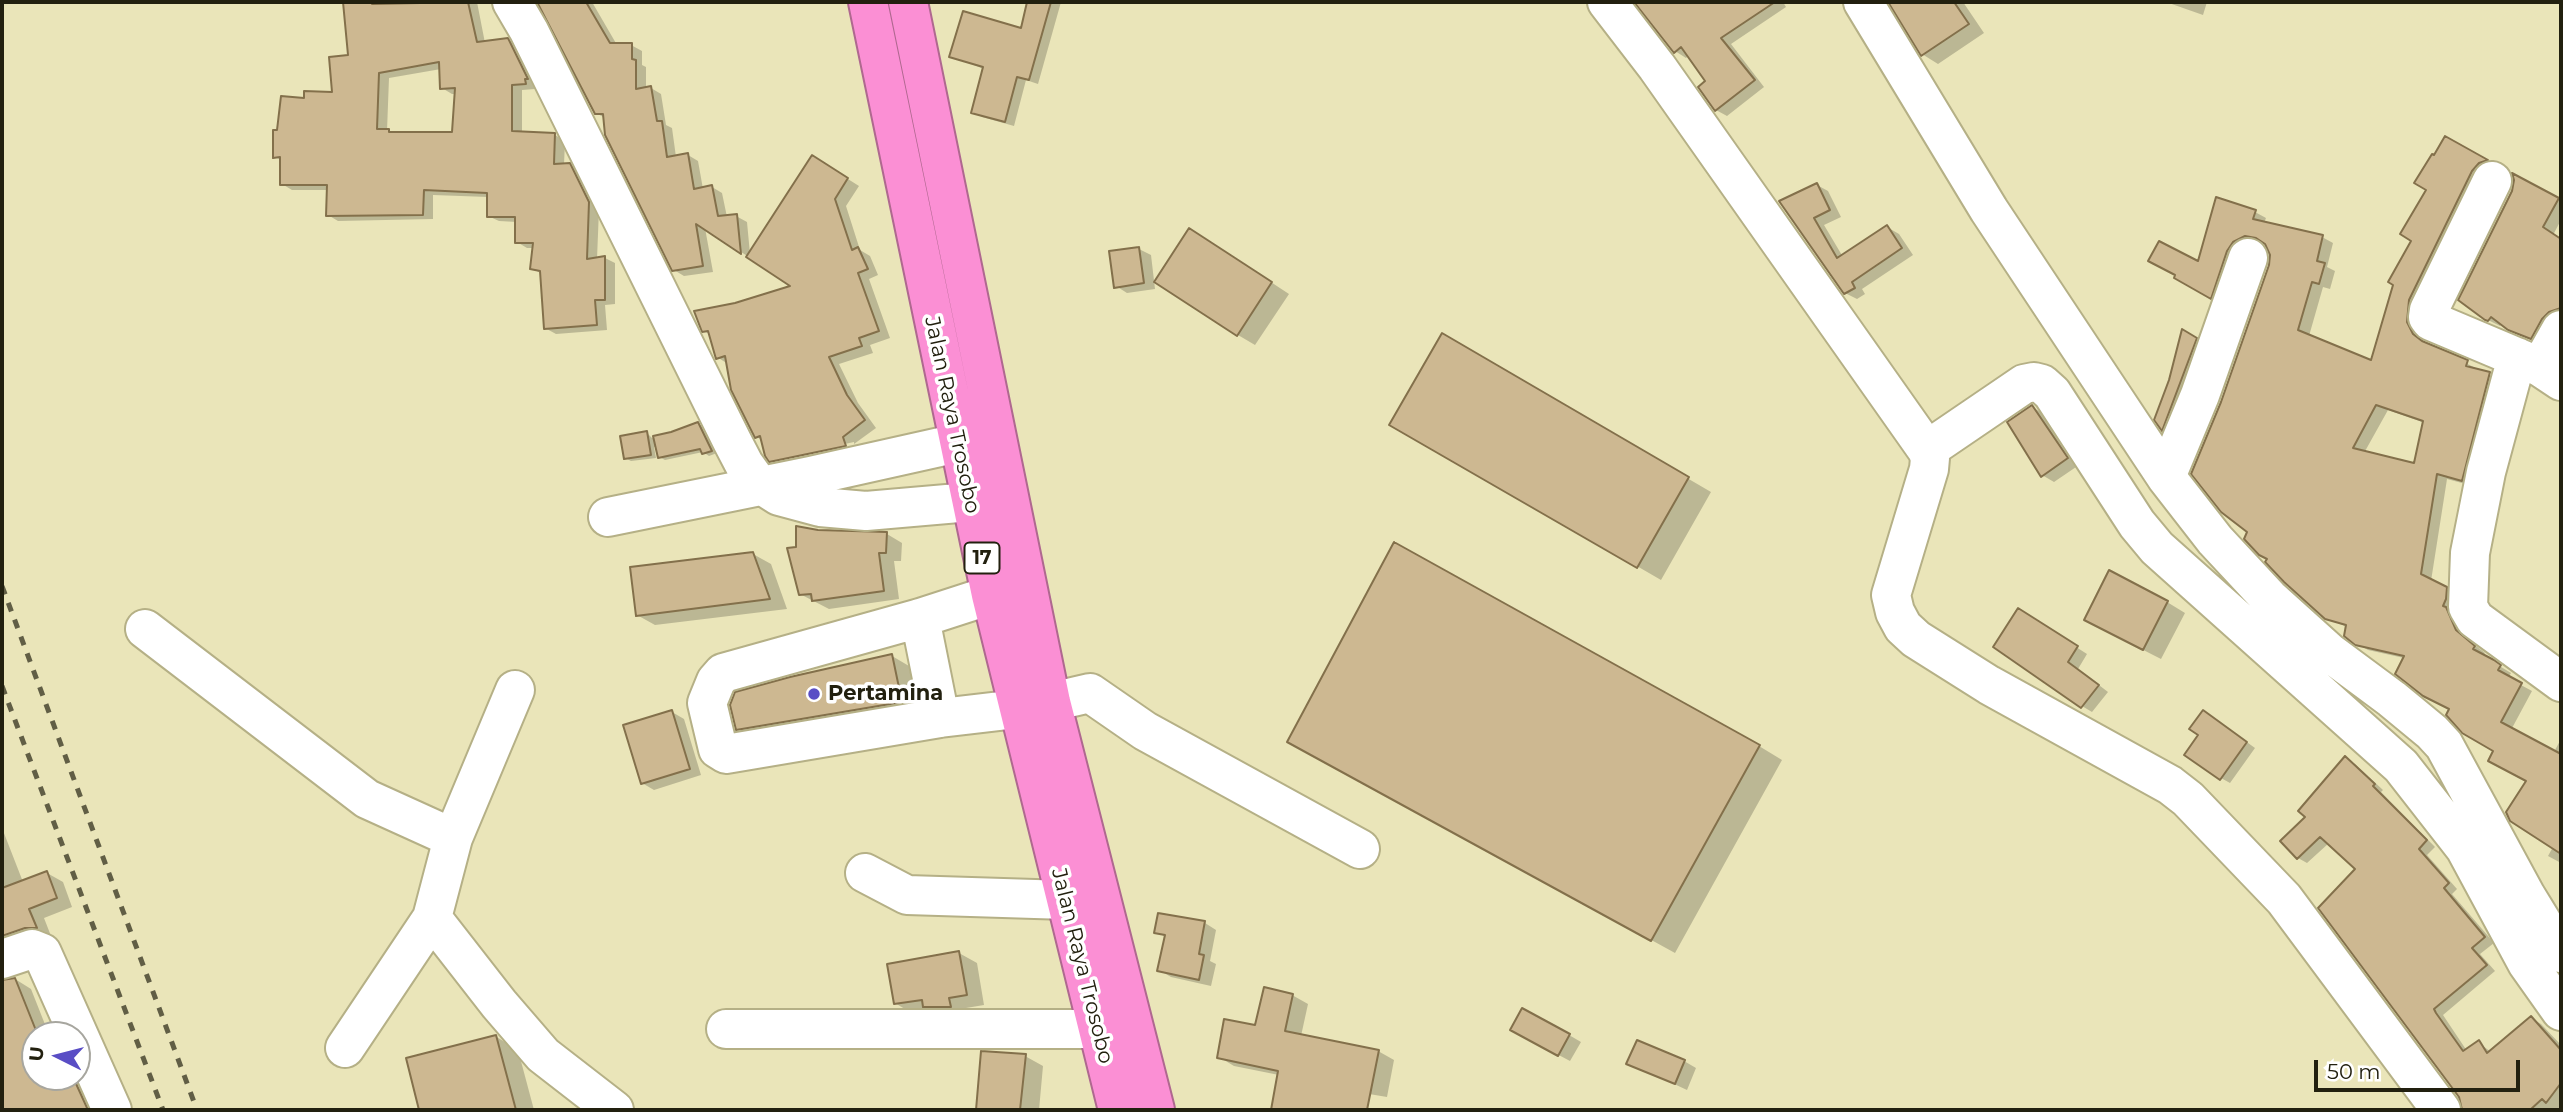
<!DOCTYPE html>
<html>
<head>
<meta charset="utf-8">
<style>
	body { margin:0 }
	#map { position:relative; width:2563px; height:1112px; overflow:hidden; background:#eae5b9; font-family:Montserrat,sans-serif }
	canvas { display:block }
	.frame { position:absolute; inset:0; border:4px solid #22200f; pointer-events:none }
	.north { position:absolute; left:21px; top:1021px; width:70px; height:70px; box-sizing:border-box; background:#fff; border:2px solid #a7a69f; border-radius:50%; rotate:276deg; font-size:19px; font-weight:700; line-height:28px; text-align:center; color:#22200f }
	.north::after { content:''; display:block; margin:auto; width:24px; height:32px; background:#594dc5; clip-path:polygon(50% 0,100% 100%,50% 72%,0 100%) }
	.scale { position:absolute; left:2314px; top:1060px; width:206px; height:32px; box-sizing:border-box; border:4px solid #22200f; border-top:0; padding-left:9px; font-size:21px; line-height:24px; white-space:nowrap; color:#22200f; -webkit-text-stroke:5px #fff; paint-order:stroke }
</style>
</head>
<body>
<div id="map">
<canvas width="2563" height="1112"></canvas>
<div class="frame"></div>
<div class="north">U</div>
<div class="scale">50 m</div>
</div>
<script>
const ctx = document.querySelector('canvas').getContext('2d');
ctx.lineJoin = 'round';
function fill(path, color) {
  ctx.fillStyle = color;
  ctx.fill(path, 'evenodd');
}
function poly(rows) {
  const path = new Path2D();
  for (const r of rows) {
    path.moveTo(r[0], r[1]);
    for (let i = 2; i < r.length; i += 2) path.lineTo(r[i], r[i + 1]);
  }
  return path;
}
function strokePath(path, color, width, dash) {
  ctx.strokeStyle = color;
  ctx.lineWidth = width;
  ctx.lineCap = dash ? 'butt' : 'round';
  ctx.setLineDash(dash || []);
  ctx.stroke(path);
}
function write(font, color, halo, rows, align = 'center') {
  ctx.font = font + ' Montserrat,sans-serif';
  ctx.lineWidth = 7;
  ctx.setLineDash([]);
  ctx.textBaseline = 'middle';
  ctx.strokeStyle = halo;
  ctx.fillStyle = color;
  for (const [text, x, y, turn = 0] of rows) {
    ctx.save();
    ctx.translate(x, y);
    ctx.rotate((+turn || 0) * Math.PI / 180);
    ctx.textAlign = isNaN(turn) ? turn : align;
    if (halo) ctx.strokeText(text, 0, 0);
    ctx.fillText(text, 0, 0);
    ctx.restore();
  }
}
const shadow = poly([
	[345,2,477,2,485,43,508,40,518,46,535,89,522,90,522,133,555,135,565,141,564,165,569,164,580,171,599,209,597,259,605,258,615,263,615,304,605,305,607,330,556,334,545,328,542,274,532,268,534,248,527,248,517,242,517,222,499,221,488,216,488,197,433,195,433,219,338,221,328,215,328,190,292,190,282,184,281,160,275,157,279,132,334,94,350,57],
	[441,69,442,88,452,94,457,94,453,134,395,134,387,131,389,78],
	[539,2,592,2,617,45,631,45,642,51,642,65,646,67,646,89,651,88,661,94,666,125,672,128,676,157,688,155,698,161,703,189,712,187,722,193,727,217,736,216,747,222,750,254,824,164,859,186,846,206,860,250,870,256,878,275,869,279,890,338,870,345,873,353,839,364,858,403,876,428,854,444,856,452,783,468,771,461,763,440,756,437,728,364,717,357,711,335,704,331,736,305,794,287,705,228,713,272,684,276,674,270,605,118,596,113],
	[854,442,854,446,775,462,775,459],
	[1028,2,1061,2,1038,84,1026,80,1014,126,982,117,973,112,984,69,951,56,1022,30],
	[1637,2,1715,2,1718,5,1723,2,1783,2,1786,7,1731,44,1764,87,1727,116,1716,110,1707,81,1689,55,1686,58,1675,51],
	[1890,2,1963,2,1984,33,1938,64,1922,54],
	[2166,2,2207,2,2203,15],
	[2445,138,2497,167,2417,329,2425,343,2500,380,2473,486,2447,479,2431,581,2457,595,2457,615,2467,639,2485,653,2483,656,2511,673,2508,678,2532,691,2511,730,2554,752,2561,739,2561,863,2548,856,2553,847,2528,780,2451,709,2404,658,2368,650,2356,643,2347,627,2326,618,2269,559,2249,531,2222,403,2270,266,2271,253,2266,242,2257,242,2222,303,2176,278,2199,264,2255,212,2266,218,2264,223,2322,237,2333,243,2327,267,2335,271,2330,289,2323,287,2309,336,2372,363,2414,240,2435,157],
	[2388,410,2425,423,2415,465,2364,453],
	[2514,175,2561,201,2561,220,2553,235,2561,240,2561,317,2542,344,2521,335,2502,323,2500,326,2486,319,2513,191],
	[1817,185,1828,191,1841,217,1824,225,1843,257,1887,227,1899,234,1913,255,1862,289,1865,294,1857,299,1845,293,1782,202],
	[1207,240,1289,294,1255,345,1238,335],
	[1139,249,1151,255,1155,289,1127,293,1116,286],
	[2183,332,2204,344,2170,434,2163,429,2156,420],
	[1442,335,1711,492,1661,580,1392,424],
	[2032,407,2044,414,2079,465,2054,482,2042,475],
	[698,423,703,427,717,453,709,456,703,452,665,460,659,457,657,447,654,447,656,458,631,461,625,458,647,433,652,438,672,434],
	[805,527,818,531,887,534,902,543,901,561,894,561,899,599,829,609,800,594,798,528],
	[753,554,771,564,787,609,655,625,637,615],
	[2167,602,2185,613,2161,659,2104,630],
	[2029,617,2087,654,2078,669,2108,692,2092,712,2082,706],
	[892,656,909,666,919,711,755,739,738,729],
	[672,712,684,719,701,775,654,790,642,783],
	[2212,717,2255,748,2230,783,2221,778,2201,735],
	[1759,746,1782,760,1675,953,1313,754],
	[2345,758,2355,764,2383,790,2381,792,2435,847,2427,855,2457,889,2452,894,2494,943,2480,954,2495,971,2443,1015,2467,1051,2479,1043,2491,1052,2531,1018,2541,1024,2561,1045,2561,1110,2464,1110,2464,1107,2357,869,2329,843,2307,863,2298,858,2308,817],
	[2,828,23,882,47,873,63,882,72,907,44,918,51,936,42,936,2,953],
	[1205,923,1216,930,1210,961,1216,964,1211,986,1171,977,1159,970,1166,937,1156,932],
	[959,953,977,963,984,1005,966,1008,968,1016,913,1014,895,1003],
	[15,979,31,989,48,1032,52,1031,59,1035,35,1035,35,1077,77,1077,99,1110,2,1110,2,981],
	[1292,995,1308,1004,1301,1036,1378,1051,1394,1060,1387,1097,1369,1094,1366,1110,1273,1110,1279,1075,1234,1066,1219,1057],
	[1569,1035,1581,1042,1570,1061,1523,1036],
	[495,1036,518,1050,534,1110,420,1110,408,1059],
	[983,1053,1025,1056,1043,1066,1039,1110,977,1110],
	[1684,1061,1696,1068,1687,1090,1629,1063]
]);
const building = poly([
	[343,2,372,2,372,4,468,2,477,42,508,38,528,79,525,79,526,84,512,85,512,131,555,133,554,164,570,163,589,202,587,259,605,256,605,300,595,300,597,325,544,329,540,271,530,269,533,243,515,243,515,217,487,217,487,193,424,190,423,215,326,216,327,185,280,185,280,157,273,158,273,130,277,130,281,96,304,98,304,91,332,92,329,57,348,55,343,2],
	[439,62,440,89,455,88,452,132,389,132,389,129,377,129,379,73,439,62],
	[537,2,586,2,610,43,632,43,632,59,636,60,636,89,651,86,657,121,662,121,667,157,688,153,694,189,712,185,718,216,737,214,741,254,696,224,703,266,672,271,605,135,603,114,595,114,537,2],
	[1027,2,1051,2,1029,80,1017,77,1005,122,971,113,983,67,949,57,963,11,1021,28,1027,2],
	[1634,2,1775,2,1721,38,1755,80,1715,111,1698,87,1705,81,1681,47,1674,53,1634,2],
	[1888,2,1954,2,1969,24,1921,56,1888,2],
	[2445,136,2488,160,2479,163,2472,171,2409,300,2407,322,2413,334,2422,341,2468,360,2466,366,2490,372,2462,481,2437,474,2421,574,2447,587,2446,599,2443,606,2446,607,2456,630,2475,646,2473,649,2494,660,2501,665,2498,670,2522,683,2501,722,2561,754,2561,854,2510,821,2506,812,2526,781,2488,761,2493,751,2462,733,2446,715,2449,709,2423,696,2395,674,2404,656,2355,645,2344,636,2346,625,2325,619,2284,582,2265,562,2267,559,2259,555,2244,539,2247,532,2221,512,2191,474,2221,402,2269,265,2270,255,2265,244,2256,238,2245,236,2233,242,2227,251,2211,299,2174,278,2175,275,2148,261,2159,241,2198,261,2216,197,2256,210,2253,219,2323,235,2317,261,2325,263,2319,284,2312,282,2298,330,2371,360,2393,285,2388,282,2411,241,2400,234,2426,190,2414,183,2432,154,2434,155,2445,136],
	[2376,405,2423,421,2414,463,2353,448,2376,405],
	[812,155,848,178,835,199,852,250,858,247,868,269,858,273,879,331,859,338,862,346,829,357,847,395,865,420,843,437,846,446,769,462,765,456,760,436,755,438,731,390,725,356,716,359,708,331,702,332,694,311,735,303,790,286,746,257,812,155],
	[2512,173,2559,198,2543,227,2561,239,2561,308,2549,312,2542,319,2531,339,2508,330,2491,317,2488,321,2485,320,2458,300,2512,191,2514,180,2512,173],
	[1817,183,1830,210,1814,218,1837,258,1887,225,1902,248,1852,282,1855,288,1844,294,1779,201,1817,183],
	[1189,228,1272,282,1237,336,1154,282,1189,228],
	[1139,247,1144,283,1114,288,1109,251,1139,247],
	[2182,329,2197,338,2162,431,2154,420,2169,380,2182,329],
	[1442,333,1689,477,1637,568,1389,425,1442,333],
	[2032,405,2068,458,2041,477,2007,422,2032,405],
	[698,422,712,451,702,454,700,449,658,458,653,436,671,432,698,422],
	[647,431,651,455,624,459,620,436,647,431],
	[796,526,818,530,887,532,886,553,879,553,884,591,812,601,811,594,799,595,787,548,796,547,796,526],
	[1394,542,1760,745,1651,941,1287,742,1394,542],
	[753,552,770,599,636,616,630,567,753,552],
	[2109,570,2168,601,2143,650,2084,620,2109,570],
	[2018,608,2078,646,2068,662,2099,685,2081,708,1993,647,2018,608],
	[892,654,902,702,736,730,730,705,735,692,790,677,892,654],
	[672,710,690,769,641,784,623,725,672,710],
	[2203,710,2247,742,2220,780,2184,755,2198,735,2189,729,2203,710],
	[2345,756,2375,784,2373,786,2427,840,2419,849,2449,883,2444,888,2485,937,2472,948,2487,965,2434,1009,2436,1013,2463,1051,2479,1040,2487,1053,2531,1016,2561,1050,2561,1083,2546,1103,2542,1099,2530,1110,2462,1110,2459,1097,2318,908,2355,869,2320,837,2297,859,2280,841,2305,817,2298,811,2345,756],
	[47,871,57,898,29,909,37,928,25,928,2,936,2,888,47,871],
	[1158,913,1205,921,1199,954,1204,955,1199,980,1157,971,1165,935,1154,933,1158,913],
	[959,951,967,995,949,998,951,1007,923,1007,922,1000,894,1004,887,964,959,951],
	[15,978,35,1028,35,1077,73,1077,88,1110,2,1110,2,980,15,978],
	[1264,987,1293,994,1285,1031,1379,1050,1367,1110,1271,1110,1278,1071,1217,1058,1224,1019,1255,1025,1264,987],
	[1522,1008,1570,1034,1558,1056,1510,1030,1522,1008],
	[496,1035,516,1110,419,1110,406,1058,496,1035],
	[1637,1040,1685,1060,1675,1084,1626,1064,1637,1040],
	[981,1051,1026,1054,1020,1110,976,1110,981,1051]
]);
const minor = poly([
	[512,2,529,31,732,441,744,464,757,482,779,496,820,507,866,511,970,502],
	[1607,2,1657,67,1927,450,1930,458,1929,469,1891,595,1895,612,1903,627,1916,639,1989,685,2170,785,2188,799,2284,899,2441,1110],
	[1863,2,1989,210,2166,477,2215,540,2269,598,2330,653,2392,699,2432,732,2444,745,2526,896,2561,953],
	[2492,181,2429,310,2428,317,2431,321,2540,367,2561,381],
	[2517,357,2486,472,2470,553,2468,607,2475,619,2561,682],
	[2540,367,2561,330],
	[1927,450,2024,384,2034,382,2042,384,2052,393,2137,524,2157,548,2401,766,2465,848,2527,963,2561,1011],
	[2166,477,2200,395,2248,258],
	[608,517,810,476,958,443],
	[991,595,920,618,723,673,716,681,707,703,718,749,726,754,940,718,1017,709],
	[920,618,940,718],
	[145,629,367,799,453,838],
	[1051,702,1090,693,1145,731,1360,849],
	[865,873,907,895,1067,900],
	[432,918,499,1004,543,1055,614,1110],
	[2,959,32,949,42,953,112,1110],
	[726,1029,1097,1029],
	[345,1048,432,918,453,838,515,690]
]);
const highway = poly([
	[868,2,991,595,1118,1110],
	[908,2,1051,702,1155,1110]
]);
const rail = poly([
	[2,586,197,1110],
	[2,686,163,1110]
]);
const markers = [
	[814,694,7,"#594dc5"]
];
const shields = [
	[982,558,35]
];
const shieldNames = [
	["17",982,558]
];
const streetNames = [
	["Jalan Raya Trosobo",952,415,78],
	["Jalan Raya Trosobo",1082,966,76]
];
const poiNames = [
	["Pertamina",828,694]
];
fill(shadow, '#0003');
fill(building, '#cdb891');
strokePath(building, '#83704b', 2);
strokePath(minor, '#b5b086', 42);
strokePath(highway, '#af688f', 42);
strokePath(minor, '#fff', 38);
strokePath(highway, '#fb8fd4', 38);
strokePath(rail, '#615e45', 5, [9, 9]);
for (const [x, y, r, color] of markers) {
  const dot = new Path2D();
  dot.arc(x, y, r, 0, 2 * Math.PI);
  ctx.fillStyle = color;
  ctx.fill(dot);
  strokePath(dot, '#fff', 2.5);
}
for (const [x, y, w] of shields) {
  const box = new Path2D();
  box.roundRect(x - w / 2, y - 15.5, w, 31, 5);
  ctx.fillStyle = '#fff';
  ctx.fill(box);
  strokePath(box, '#22200f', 2);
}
write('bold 19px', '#22200f', null, shieldNames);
write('21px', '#22200f', '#fff', streetNames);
write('bold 21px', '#22200f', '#fff', poiNames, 'left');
</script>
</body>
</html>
